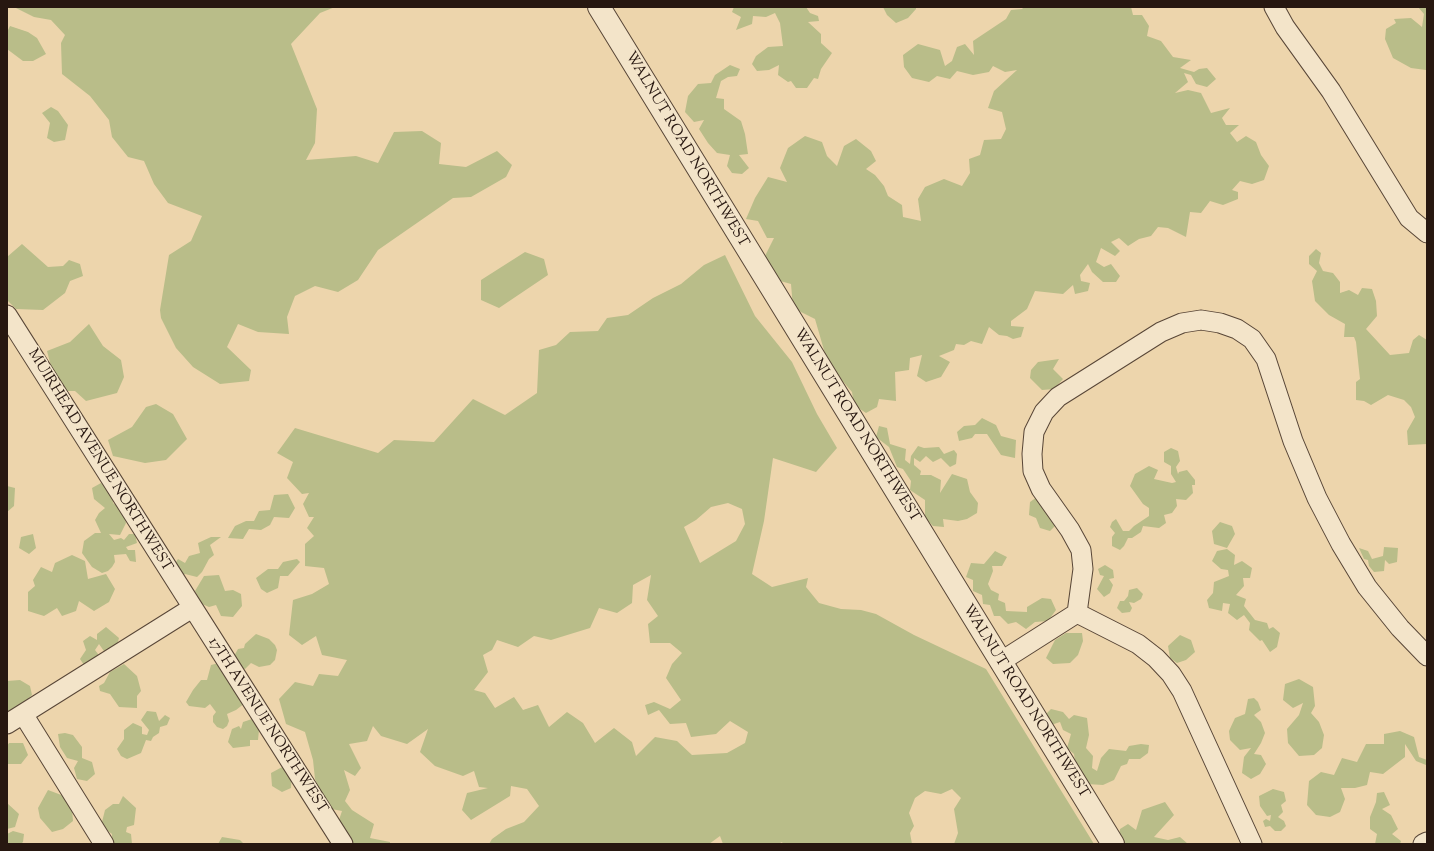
<!DOCTYPE html>
<html>
<head>
<meta charset="utf-8">
<style>
	body { margin:0 }
	#map { position:relative; width:1434px; height:851px; overflow:hidden; background:#edd5ac; font-family:"Sorts Mill Goudy",serif }
	canvas { display:block }
	.frame { position:absolute; inset:0; border:8px solid #271710; pointer-events:none }
</style>
</head>
<body>
<div id="map">
<canvas width="1434" height="851"></canvas>
<div class="frame"></div>
</div>
<script>
const ctx = document.querySelector('canvas').getContext('2d');
ctx.lineJoin = 'round';
function fill(path, color) {
  ctx.fillStyle = color;
  ctx.fill(path, 'evenodd');
}
function poly(rows) {
  const path = new Path2D();
  for (const r of rows) {
    path.moveTo(r[0], r[1]);
    for (let i = 2; i < r.length; i += 2) path.lineTo(r[i], r[i + 1]);
  }
  return path;
}
function strokePath(path, color, width, dash) {
  ctx.strokeStyle = color;
  ctx.lineWidth = width;
  ctx.lineCap = dash ? 'butt' : 'round';
  ctx.setLineDash(dash || []);
  ctx.stroke(path);
}
function write(font, color, halo, rows, align = 'center') {
  ctx.font = font + ' "Sorts Mill Goudy",serif';
  ctx.lineWidth = 3;
  ctx.setLineDash([]);
  ctx.textBaseline = 'middle';
  ctx.strokeStyle = halo;
  ctx.fillStyle = color;
  for (const [text, x, y, turn = 0] of rows) {
    ctx.save();
    ctx.translate(x, y);
    ctx.rotate((+turn || 0) * Math.PI / 180);
    ctx.textAlign = isNaN(turn) ? turn : align;
    if (halo) ctx.strokeText(text, 0, 0);
    ctx.fillText(text, 0, 0);
    ctx.restore();
  }
}
const green = poly([
	[14,7,335,7,320,13,291,44,317,109,315,143,306,160,356,156,378,163,394,132,422,131,441,143,439,164,466,167,497,151,512,165,506,177,471,197,453,198,378,250,358,280,338,292,315,286,295,296,287,317,289,334,258,332,238,324,227,347,251,370,249,381,220,384,193,367,176,348,161,318,160,310,169,255,191,241,202,216,168,203,154,184,144,161,128,157,112,137,109,120,90,96,62,74,61,43,65,35,51,20,34,17],
	[734,7,806,7,810,13,818,16,819,21,808,22,821,34,821,43,832,53,821,69,818,79,814,78,807,88,796,88,791,81,788,82,778,75,779,65,769,70,757,71,752,64,756,56,768,47,783,46,780,23,775,13,766,17,753,16,752,24,736,30,741,17,732,12],
	[883,7,916,7,916,9,908,18,896,23,887,15],
	[1024,7,1131,7,1133,15,1142,15,1149,26,1147,36,1161,41,1173,57,1191,60,1180,68,1194,72,1199,69,1207,68,1216,79,1207,87,1196,84,1191,75,1184,73,1188,82,1175,93,1188,90,1201,93,1211,113,1230,108,1222,118,1226,125,1239,125,1230,133,1237,142,1246,136,1256,142,1261,155,1269,166,1264,180,1252,184,1240,181,1232,190,1238,192,1238,199,1223,205,1210,201,1201,213,1190,212,1186,237,1168,228,1158,227,1151,236,1139,239,1128,246,1119,238,1111,242,1120,251,1115,256,1101,248,1096,262,1104,267,1111,264,1120,276,1116,282,1103,282,1092,272,1088,264,1080,275,1081,281,1090,283,1088,291,1075,294,1073,285,1063,294,1035,291,1027,309,1011,321,1011,326,1024,327,1021,337,1013,339,1007,336,999,335,989,327,982,344,971,341,964,345,956,344,954,350,939,356,950,362,941,377,926,382,917,376,922,355,910,358,909,370,895,372,896,401,879,399,877,407,866,413,854,405,852,392,828,364,815,319,793,308,791,284,773,279,761,264,774,238,767,238,758,221,746,219,755,198,768,177,787,182,780,168,788,148,805,136,822,142,827,156,837,166,844,146,856,139,871,151,876,161,866,169,875,175,884,186,888,196,902,205,903,217,921,221,918,199,925,187,944,179,962,186,970,173,969,159,980,155,984,140,1001,139,1006,129,1002,112,988,108,994,91,1017,70,1005,72,993,66,989,72,973,75,957,71,950,79,937,76,929,82,912,78,904,67,903,55,918,44,940,50,945,66,952,61,957,47,965,44,974,55,973,41,1006,19,1011,10,1022,9],
	[1418,7,1427,7,1427,69,1426,70,1411,68,1393,58,1385,39,1386,29,1396,23,1394,19,1411,18,1422,27,1424,14],
	[10,26,28,32,37,38,46,54,33,61,23,61,7,49,7,32],
	[730,65,740,69,737,76,728,77,721,81,716,98,724,99,724,109,741,121,745,134,748,154,739,155,749,168,742,174,732,173,727,166,730,155,717,153,708,143,699,129,704,120,694,122,685,112,688,96,698,84,711,83,715,75],
	[51,107,58,111,68,125,65,140,54,142,47,138,50,123,42,113],
	[22,244,48,267,63,266,69,260,80,264,83,276,70,281,65,293,43,310,16,309,7,300,7,257],
	[1316,249,1321,253,1319,263,1323,271,1333,273,1340,282,1340,293,1349,290,1358,295,1362,288,1372,289,1376,301,1377,316,1366,329,1390,355,1409,353,1413,340,1419,335,1427,340,1427,444,1408,445,1407,431,1415,417,1411,407,1404,400,1388,395,1371,405,1364,401,1356,400,1356,382,1360,379,1356,342,1354,337,1344,337,1345,324,1329,315,1315,301,1312,281,1317,271,1309,264,1309,256],
	[525,252,544,259,548,275,499,308,481,300,481,280],
	[725,255,755,316,792,362,817,414,837,448,816,472,773,458,764,521,752,574,772,587,808,578,806,587,819,603,841,609,861,610,876,614,914,635,986,669,1094,844,954,844,958,833,954,809,961,798,952,789,941,794,925,791,915,798,909,813,914,826,910,833,912,844,785,844,781,842,780,844,723,844,720,836,709,844,489,844,492,839,506,829,524,822,539,806,527,789,511,786,510,796,471,820,462,810,467,793,488,788,479,787,474,771,463,776,435,766,420,752,428,729,407,744,381,736,373,726,367,741,349,744,361,768,355,776,344,770,350,790,345,801,352,810,374,824,370,838,390,842,390,844,351,844,351,837,336,829,342,811,326,808,315,779,313,760,305,732,286,724,279,699,295,682,313,686,319,674,338,676,347,660,322,655,316,636,302,645,289,635,293,600,312,594,329,584,324,568,305,566,305,544,314,536,307,528,314,517,309,517,303,504,309,493,302,494,287,478,293,462,277,453,295,428,378,453,394,440,434,442,473,399,505,415,537,393,539,350,556,345,570,332,598,331,607,318,628,315,653,298,681,284,704,265],
	[728,503,742,509,745,524,736,541,700,563,684,527,696,520,711,507],
	[651,575,647,600,658,616,648,624,650,643,670,643,682,653,672,664,666,678,681,700,670,709,654,702,645,705,648,715,659,710,670,724,686,723,691,737,716,734,730,721,748,732,745,743,727,753,692,755,677,741,655,737,636,756,632,742,614,728,595,743,583,723,567,712,549,727,538,705,523,710,514,697,495,708,485,693,474,690,488,672,483,655,492,650,497,640,518,647,534,636,551,640,590,628,599,608,617,613,632,603,633,585],
	[89,324,103,346,121,360,124,377,117,393,86,401,75,391,65,391,52,370,47,351,70,342],
	[1059,359,1053,369,1063,379,1054,389,1042,390,1030,378,1031,370,1038,362],
	[156,404,173,414,187,439,166,460,145,463,113,456,108,440,132,427,146,407],
	[982,418,996,425,1001,436,1016,440,1015,458,1001,455,987,434,975,434,972,438,959,441,957,432,964,426,975,425],
	[879,426,887,428,890,444,906,449,905,460,910,464,911,456,918,446,924,448,939,447,944,454,954,450,957,454,956,464,950,467,941,458,933,462,926,456,920,462,914,458,914,465,921,471,920,475,931,475,941,480,940,493,952,474,967,479,970,492,978,503,977,513,967,519,958,521,943,519,944,527,933,526,925,518,925,500,910,490,911,481,903,469,897,467,889,447,876,437],
	[1171,448,1178,451,1180,461,1176,467,1178,474,1179,472,1187,470,1195,480,1195,485,1192,485,1193,493,1186,500,1176,499,1177,506,1172,513,1164,515,1166,523,1159,528,1143,526,1141,532,1132,538,1128,538,1124,546,1120,550,1112,546,1112,537,1115,533,1110,527,1112,522,1116,519,1123,531,1129,531,1134,526,1149,516,1149,508,1143,504,1130,486,1135,474,1149,466,1158,470,1154,479,1172,483,1176,482,1171,474,1171,466,1164,462,1164,452],
	[101,483,112,489,113,503,124,511,126,523,120,535,109,534,114,540,121,538,124,540,129,534,135,534,137,543,126,547,128,550,135,550,136,562,130,561,126,554,114,555,115,562,112,567,108,571,102,573,92,567,82,553,84,541,95,533,101,533,95,520,99,513,105,508,94,499,92,488],
	[7,486,15,488,14,506,7,512],
	[288,494,295,508,289,518,274,517,270,525,261,530,249,529,243,539,228,538,235,526,246,521,254,521,259,511,270,510,274,495],
	[1037,497,1060,521,1050,531,1040,528,1036,518,1029,515,1030,502],
	[1220,522,1232,526,1235,534,1227,548,1214,544,1212,531],
	[33,534,36,548,29,554,19,548,21,537],
	[211,537,221,537,210,545,214,555,209,559,202,572,197,577,185,574,178,579,172,568,178,559,185,563,189,556,200,553,198,543],
	[1384,547,1398,548,1397,562,1389,564,1385,560,1384,571,1374,572,1369,566,1368,560,1364,559,1359,548,1368,551,1372,559,1383,556],
	[1227,549,1235,555,1234,565,1242,561,1252,568,1250,578,1243,578,1244,586,1236,595,1246,599,1244,606,1255,620,1267,623,1269,629,1273,627,1280,633,1277,647,1270,652,1262,640,1260,641,1249,630,1250,623,1244,615,1237,620,1228,613,1230,604,1223,603,1222,611,1209,608,1207,600,1213,593,1214,582,1229,576,1228,570,1221,569,1212,561,1217,551],
	[995,551,1007,557,1002,566,992,566,993,571,988,584,991,590,999,594,998,600,1005,603,1006,611,1027,612,1027,607,1042,598,1051,599,1056,610,1048,621,1035,622,1026,629,1016,622,1008,624,1000,616,994,616,990,605,983,604,982,595,973,591,973,580,966,577,971,563,984,564],
	[72,555,85,561,88,579,106,574,115,589,109,602,94,611,79,601,76,611,62,616,57,608,44,616,28,611,28,592,35,586,33,580,41,567,52,572,55,563],
	[297,559,300,562,288,576,280,576,278,588,267,593,261,589,256,578,268,569,278,569,283,562],
	[1105,565,1113,570,1114,578,1109,579,1113,585,1110,593,1104,597,1097,589,1104,576,1100,575,1098,569],
	[219,575,225,591,233,590,241,594,242,606,233,617,221,616,216,605,209,607,202,604,195,591,204,576],
	[1137,588,1143,594,1141,599,1134,603,1129,602,1132,608,1130,612,1122,613,1117,608,1120,601,1124,601,1128,596,1129,590],
	[106,627,119,638,116,649,106,654,99,644,95,650,101,658,84,665,80,659,86,650,83,641,90,636,97,640,97,634],
	[1066,633,1082,633,1083,641,1078,655,1070,663,1053,664,1046,658,1055,640],
	[256,634,269,639,275,645,277,650,275,660,270,665,259,667,251,663,245,669,238,667,233,658,238,649,244,648,245,644],
	[1180,635,1191,640,1195,652,1186,660,1177,663,1170,658,1168,646],
	[219,663,245,703,236,710,227,714,229,721,227,726,223,729,217,727,213,722,213,716,216,712,210,704,205,708,189,706,186,702,193,690,201,680,207,680,211,665],
	[124,664,137,676,141,691,137,696,137,708,119,707,110,694,100,691,99,686,104,683,110,672],
	[1299,679,1313,687,1315,706,1311,713,1319,722,1324,735,1322,748,1314,755,1299,756,1288,743,1287,729,1299,715,1303,703,1293,708,1283,700,1285,684],
	[20,680,30,686,32,695,7,719,7,681],
	[1254,698,1258,702,1261,710,1254,715,1261,722,1265,733,1261,743,1254,754,1261,755,1266,764,1260,774,1251,779,1242,773,1244,757,1251,748,1240,750,1230,740,1229,731,1235,718,1245,714,1248,699],
	[1051,709,1063,712,1069,719,1074,715,1087,718,1089,735,1086,748,1093,756,1092,768,1097,771,1101,758,1109,749,1126,751,1129,746,1141,744,1149,745,1148,753,1140,759,1129,759,1127,764,1121,766,1114,780,1103,785,1087,784,1076,769,1074,754,1067,748,1071,734,1063,730,1060,722,1051,725,1044,716],
	[147,711,156,712,159,721,165,715,170,718,167,725,160,727,159,733,153,737,151,741,146,740,141,753,127,759,121,756,117,749,124,739,124,730,133,723,142,727,142,734,147,735,149,730,141,720],
	[252,719,259,730,258,740,250,740,250,746,233,748,228,742,232,729,239,726,241,729,243,722],
	[1400,731,1414,737,1419,757,1427,760,1427,772,1426,765,1416,761,1405,744,1405,757,1383,774,1370,772,1367,785,1355,788,1341,788,1345,799,1340,812,1330,817,1316,815,1307,805,1309,781,1321,772,1334,775,1342,758,1357,762,1366,744,1384,744,1384,734],
	[65,733,73,735,82,747,82,758,92,762,95,774,87,781,77,779,74,768,78,761,67,758,60,747,58,734],
	[9,743,23,743,28,755,21,764,7,764,7,746],
	[284,766,292,773,291,788,282,792,272,786,271,773],
	[1273,789,1284,792,1286,801,1281,805,1283,812,1278,817,1284,821,1286,826,1281,831,1275,831,1270,826,1265,827,1263,821,1266,819,1270,821,1271,815,1267,816,1260,806,1259,796],
	[48,790,64,796,72,809,73,821,63,829,52,832,40,818,38,808],
	[1384,792,1390,805,1382,809,1391,815,1398,829,1392,834,1401,841,1400,844,1375,844,1377,834,1370,829,1370,817,1376,802,1377,793],
	[123,796,136,808,134,825,127,827,126,832,131,834,132,844,112,844,112,834,101,826,105,810,113,804,119,804],
	[1165,802,1174,815,1154,837,1168,840,1180,837,1188,844,1118,844,1120,829,1128,824,1136,830,1142,810],
	[7,803,19,814,15,827,7,829],
	[13,831,24,834,23,842,21,844,7,844,7,834],
	[222,837,240,840,244,844,218,844]
]);
const minor = poly([
	[1274,7,1285,27,1331,91,1409,218,1427,233],
	[7,315,343,844],
	[1000,662,1077,613],
	[23,714,104,844],
	[7,724,192,608],
	[1252,844,1182,691,1171,674,1156,658,1138,644,1077,613,1083,569,1081,550,1070,530,1041,489,1033,471,1032,454,1034,432,1044,412,1058,397,1161,332,1182,323,1201,320,1220,323,1237,329,1252,339,1266,359,1293,441,1317,498,1341,544,1367,587,1400,628,1427,656],
	[1423,844,1427,842]
]);
const tertiary = poly([
	[599,7,1113,844]
]);
const streetNames = [
	["WALNUT ROAD NORTHWEST",686,150,59],
	["WALNUT ROAD NORTHWEST",856,426,58],
	["MUIRHEAD AVENUE NORTHWEST",99,461,58],
	["WALNUT ROAD NORTHWEST",1025,702,58],
	["17TH AVENUE NORTHWEST",267,726,57]
];
fill(green, '#b9bd89');
strokePath(minor, '#584637', 21);
strokePath(tertiary, '#584637', 24);
strokePath(minor, '#f3e4c9', 19);
strokePath(tertiary, '#f3e4c9', 22);
write('15px', '#271710', '#f3e4c9', streetNames);
</script>
</body>
</html>
